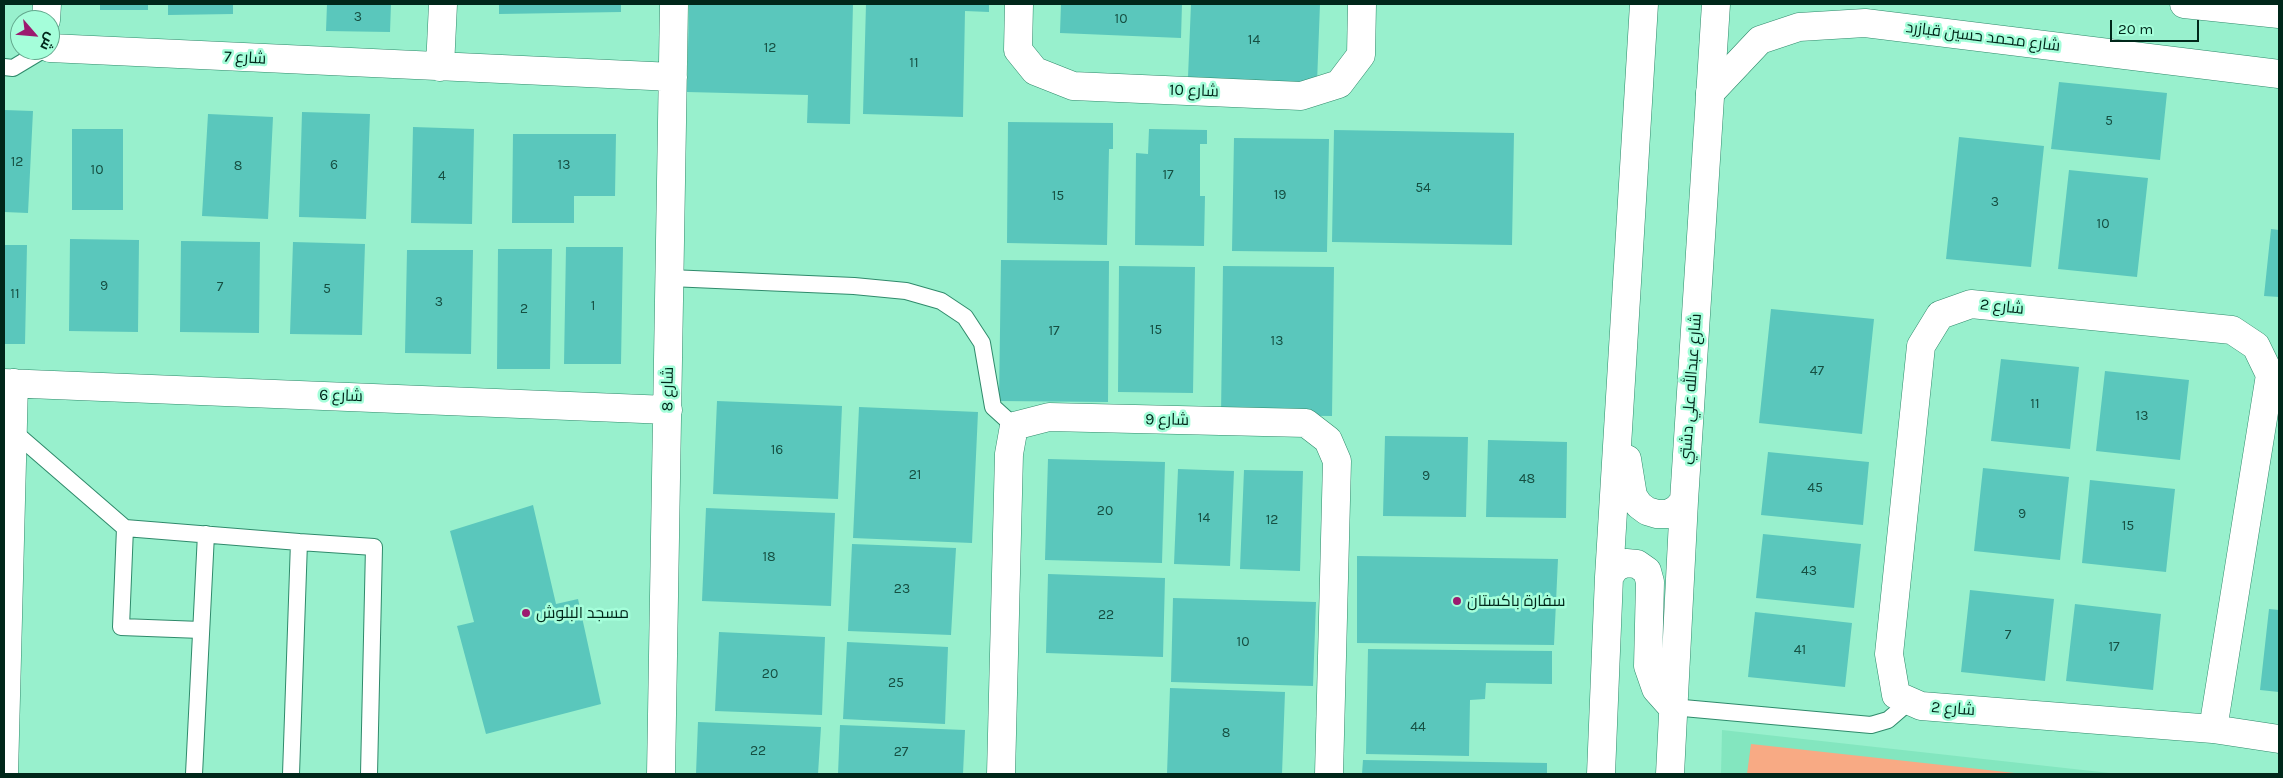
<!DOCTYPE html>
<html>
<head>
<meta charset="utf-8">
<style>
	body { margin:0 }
	#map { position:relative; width:2283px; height:778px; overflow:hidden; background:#98f0cd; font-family:Karla,Cairo,sans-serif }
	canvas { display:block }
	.frame { position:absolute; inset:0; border:5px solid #00271a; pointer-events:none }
	.north { position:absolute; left:10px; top:10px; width:50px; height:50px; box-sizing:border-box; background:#a5feda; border:1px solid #63a88d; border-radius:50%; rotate:117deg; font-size:14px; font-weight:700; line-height:20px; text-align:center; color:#00271a }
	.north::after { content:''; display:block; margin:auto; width:18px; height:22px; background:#9c1b6f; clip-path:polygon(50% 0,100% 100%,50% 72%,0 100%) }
	.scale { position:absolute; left:2110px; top:20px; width:89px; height:22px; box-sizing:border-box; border:2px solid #00271a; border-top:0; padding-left:6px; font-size:15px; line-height:18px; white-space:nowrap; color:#00271a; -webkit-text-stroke:4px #a5feda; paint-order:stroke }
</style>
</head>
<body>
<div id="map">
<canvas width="2283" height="778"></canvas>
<div class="frame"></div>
<div class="north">ش</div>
<div class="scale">20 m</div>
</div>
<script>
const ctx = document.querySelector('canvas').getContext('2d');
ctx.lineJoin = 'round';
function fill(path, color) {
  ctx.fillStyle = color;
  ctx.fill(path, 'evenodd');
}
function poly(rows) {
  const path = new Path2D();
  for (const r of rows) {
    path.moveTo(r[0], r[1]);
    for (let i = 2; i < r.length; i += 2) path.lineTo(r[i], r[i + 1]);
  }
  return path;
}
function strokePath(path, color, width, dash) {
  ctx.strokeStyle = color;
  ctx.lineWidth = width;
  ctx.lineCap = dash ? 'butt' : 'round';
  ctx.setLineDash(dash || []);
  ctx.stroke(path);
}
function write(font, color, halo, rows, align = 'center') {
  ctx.font = font + ' Karla,Cairo,sans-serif';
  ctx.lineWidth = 5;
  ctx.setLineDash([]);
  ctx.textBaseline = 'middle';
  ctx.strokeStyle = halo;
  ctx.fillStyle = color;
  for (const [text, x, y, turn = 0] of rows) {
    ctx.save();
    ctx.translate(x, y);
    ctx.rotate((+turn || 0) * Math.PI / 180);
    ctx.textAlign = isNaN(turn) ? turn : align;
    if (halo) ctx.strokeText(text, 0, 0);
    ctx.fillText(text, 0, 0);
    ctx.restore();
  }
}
const built = poly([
	[1722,730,2119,774,1721,774]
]);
const green = poly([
	[1751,744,2024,774,1747,774]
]);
const building = poly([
	[100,4,148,4,148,10,100,10],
	[168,4,233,4,233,14,168,15],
	[327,4,391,4,390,32,326,31],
	[499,4,621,4,621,12,499,14],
	[689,4,853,4,850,124,807,123,808,95,687,92],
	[866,4,989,4,989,12,965,11,963,117,863,114],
	[1061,4,1182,4,1181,38,1060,33],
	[1191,4,1320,4,1317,83,1188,77],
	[2059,82,2167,93,2160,160,2051,149],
	[4,110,33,111,28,213,4,212],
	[302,112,370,114,366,219,299,217],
	[208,114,273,117,268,219,202,216],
	[1008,122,1113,123,1113,149,1109,149,1107,245,1007,243],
	[413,127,474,129,472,224,411,223],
	[72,129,123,129,123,210,72,210],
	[1149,129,1207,130,1207,144,1200,144,1200,196,1205,196,1204,246,1135,245,1136,153,1148,154],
	[1334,130,1514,133,1512,245,1332,242],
	[513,134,616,134,615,196,574,196,574,223,512,223],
	[1959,137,2044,146,2031,267,1946,259],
	[1234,138,1329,139,1327,252,1232,251],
	[2069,170,2148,178,2137,277,2058,269],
	[2271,229,2279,230,2279,297,2264,296],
	[70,239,139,240,138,332,69,331],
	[181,241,260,242,259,333,180,332],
	[293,242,365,244,362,335,290,334],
	[4,245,27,245,25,344,4,344],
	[566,247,623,247,621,364,564,364],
	[498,249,552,249,550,369,497,369],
	[407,250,473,250,471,354,405,353],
	[1001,260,1109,261,1108,402,999,401],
	[1119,266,1195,267,1193,393,1118,392],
	[1223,266,1334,267,1332,416,1221,415],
	[1771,309,1874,319,1862,434,1759,423],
	[2001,359,2079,367,2070,449,1991,441],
	[2105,371,2189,380,2180,460,2096,451],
	[717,401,842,406,838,499,713,494],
	[859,407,978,412,972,543,853,538],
	[1385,436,1468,437,1466,517,1383,516],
	[1488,440,1567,442,1566,518,1486,517],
	[1768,452,1869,462,1863,525,1761,515],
	[1048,459,1165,462,1162,563,1045,560],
	[1983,468,2069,477,2060,560,1974,551],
	[1178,469,1234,471,1230,566,1174,564],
	[1244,470,1303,471,1300,571,1240,569],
	[2090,480,2175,489,2166,572,2082,563],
	[533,505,556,604,578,599,601,704,486,734,457,626,474,622,450,531],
	[706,508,835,513,831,606,702,601],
	[1763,534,1861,544,1854,608,1756,598],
	[852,544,956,548,951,635,848,631],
	[1357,556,1558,559,1554,645,1357,643],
	[1048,574,1165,578,1163,657,1046,653],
	[1970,590,2054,599,2045,681,1961,672],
	[1173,598,1316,602,1313,686,1171,682],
	[2075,604,2161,614,2153,690,2066,681],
	[2269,609,2279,610,2279,692,2260,690],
	[1755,612,1852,623,1845,687,1748,677],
	[719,632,825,637,822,715,715,711],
	[847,642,948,647,945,724,843,719],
	[1368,649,1552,651,1552,684,1486,683,1485,699,1470,700,1469,756,1366,754],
	[1170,688,1285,692,1282,774,1167,774],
	[698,722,821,727,818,774,696,774],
	[840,725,965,730,963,774,838,774],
	[1363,760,1547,763,1547,774,1362,774]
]);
const service = poly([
	[4,67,13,68,43,50],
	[670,278,854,286,906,291,941,301,965,317,982,343,993,407,1014,426],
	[13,431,125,528,299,542,291,774],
	[125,528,121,627,201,630],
	[299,542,374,547,369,774],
	[1672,707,1871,725,1888,720,1910,701],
	[194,774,206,534]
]);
const minor = poly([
	[1019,4,1018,50,1035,71,1073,86,1301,96,1339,84,1361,55,1362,4],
	[46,20,47,4],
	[50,48,673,77],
	[440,67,443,4],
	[4,383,668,410],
	[2213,729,2270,375,2256,346,2232,330,1971,304,1940,315,1921,346,1889,654,1896,695,1921,706,2213,729,2279,739],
	[4,774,14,383],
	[661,774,674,4],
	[1001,774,1009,454,1014,426,1049,417,1306,423,1328,440,1337,461,1329,774]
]);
const tertiary = poly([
	[2184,4,2279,14],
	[1710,93,1760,40,1799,27,1865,23,2279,74]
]);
const secondary = poly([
	[1627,459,1633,496,1639,505,1647,511,1657,514,1668,514,1677,509,1684,501],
	[1609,577,1616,567,1626,563,1637,564,1647,571,1650,582,1648,666,1656,689,1672,707],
	[1601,774,1609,577,1644,4],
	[1670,774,1684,501,1716,4]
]);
const markers = [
	[1457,601,5,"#9c1b6f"],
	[526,613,5,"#9c1b6f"]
];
const numberNames = [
	["3",358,17],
	["10",1121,19],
	["14",1254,40],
	["12",770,48],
	["11",914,63],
	["5",2109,121],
	["12",17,162],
	["6",334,165],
	["13",564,165],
	["8",238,166],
	["10",97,170],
	["17",1168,175],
	["4",442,176],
	["54",1423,188],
	["19",1280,195],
	["15",1058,196],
	["3",1995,202],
	["10",2103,224],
	["9",104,286],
	["7",220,287],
	["5",327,289],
	["11",15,294],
	["3",439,302],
	["1",593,306],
	["2",524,309],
	["15",1156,330],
	["17",1054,331],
	["13",1277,341],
	["47",1817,371],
	["11",2035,404],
	["13",2142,416],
	["16",777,450],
	["21",915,475],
	["9",1426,476],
	["48",1527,479],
	["45",1815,488],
	["20",1105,511],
	["9",2022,514],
	["14",1204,518],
	["12",1272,520],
	["15",2128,526],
	["18",769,557],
	["43",1809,571],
	["23",902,589],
	["22",1106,615],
	["7",2008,635],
	["10",1243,642],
	["17",2114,647],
	["41",1800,650],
	["20",770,674],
	["25",896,683],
	["44",1418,727],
	["8",1226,733],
	["22",758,751],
	["27",901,752]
];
const streetNames = [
	["شارع محمد حسين قبازرد",1983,37,7],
	["شارع 7",245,58,3],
	["شارع 10",1194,91,2],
	["شارع 2",2002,307,6],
	["شارع 8",668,389,-89],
	["شارع عبدالله علي دشتي",1691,389,-86],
	["شارع 6",341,396,2],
	["شارع 9",1167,420,1],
	["شارع 2",1953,709,4]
];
const poiNames = [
	["سفارة باكستان",1467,601],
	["مسجد البلوش",536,613]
];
fill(built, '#83e6bf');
fill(green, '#f8aa84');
fill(building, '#5ac7bc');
strokePath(service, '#2f8a6b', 18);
strokePath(minor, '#2f8a6b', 29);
strokePath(tertiary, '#2f8a6b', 29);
strokePath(secondary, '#2f8a6b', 29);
strokePath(service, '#fff', 16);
strokePath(minor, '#fff', 28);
strokePath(tertiary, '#fff', 28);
strokePath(secondary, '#fff', 28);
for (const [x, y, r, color] of markers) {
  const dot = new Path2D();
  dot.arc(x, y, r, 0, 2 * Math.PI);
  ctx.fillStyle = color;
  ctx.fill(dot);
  strokePath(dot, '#a5feda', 2);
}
write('14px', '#164f42', null, numberNames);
write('16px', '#00271a', '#a5feda', streetNames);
write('16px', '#00271a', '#a5feda', poiNames, 'left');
</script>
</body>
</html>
